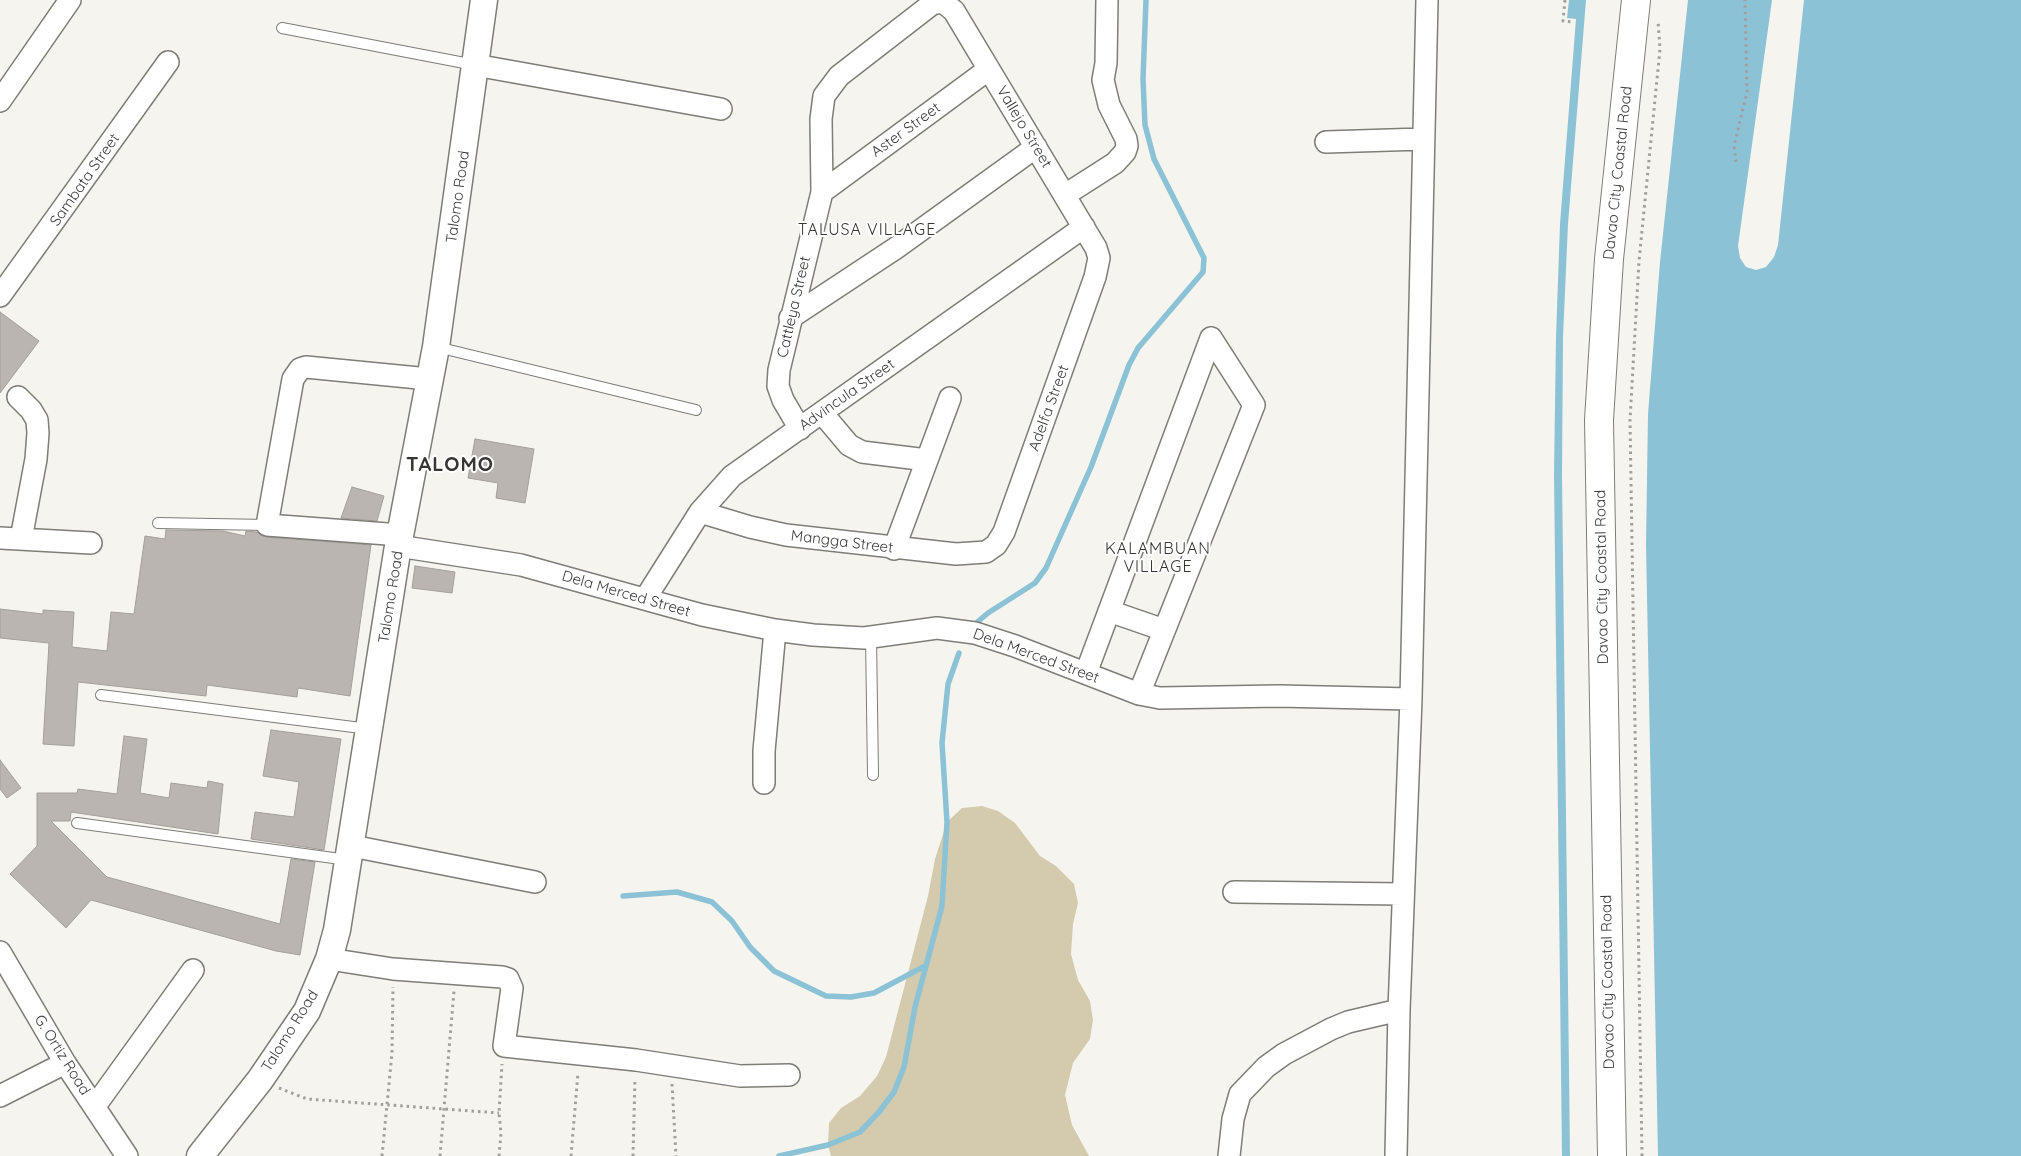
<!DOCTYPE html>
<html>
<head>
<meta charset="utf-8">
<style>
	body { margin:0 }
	canvas { display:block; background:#f6f4ee }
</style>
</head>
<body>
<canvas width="2021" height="1156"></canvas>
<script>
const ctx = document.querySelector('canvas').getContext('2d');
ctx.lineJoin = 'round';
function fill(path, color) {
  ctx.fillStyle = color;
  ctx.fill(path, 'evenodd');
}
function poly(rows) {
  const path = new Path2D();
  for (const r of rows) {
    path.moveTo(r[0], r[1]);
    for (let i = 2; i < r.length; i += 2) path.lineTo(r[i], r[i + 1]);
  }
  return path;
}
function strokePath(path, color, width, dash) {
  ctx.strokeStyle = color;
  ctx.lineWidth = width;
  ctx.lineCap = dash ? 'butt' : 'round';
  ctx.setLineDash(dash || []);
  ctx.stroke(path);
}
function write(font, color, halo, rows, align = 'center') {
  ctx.font = font + ' Quicksand,sans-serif';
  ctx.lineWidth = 4;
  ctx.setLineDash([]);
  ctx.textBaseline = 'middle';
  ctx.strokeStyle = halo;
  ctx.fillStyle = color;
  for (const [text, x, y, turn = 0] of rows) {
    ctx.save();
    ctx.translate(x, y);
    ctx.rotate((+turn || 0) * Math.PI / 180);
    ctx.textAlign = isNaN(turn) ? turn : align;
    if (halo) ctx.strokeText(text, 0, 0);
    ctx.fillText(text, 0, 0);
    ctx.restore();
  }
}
const green = poly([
	[982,806,998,811,1015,823,1040,856,1056,866,1074,884,1078,903,1073,924,1071,954,1078,980,1090,1001,1093,1020,1090,1039,1073,1063,1065,1095,1072,1125,1089,1156,831,1156,828,1145,829,1123,841,1108,860,1096,877,1076,886,1057,928,896,935,859,947,822,962,808]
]);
const water = poly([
	[1569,0,1586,0,1568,224,1563,337,1562,474,1570,1156,1562,1156,1554,474,1556,337,1560,224,1576,19,1567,18],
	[1688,0,2021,0,2021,1156,1658,1156,1646,545,1648,414,1660,262]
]);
const pier = poly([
	[1772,0,1804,0,1778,245,1774,257,1766,267,1756,270,1746,267,1740,258,1738,246]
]);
const stream = poly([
	[975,624,988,613,1035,583,1046,568,1091,467,1129,365,1138,348,1203,272,1204,258,1154,159,1145,125,1143,79,1146,0],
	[623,896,677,892,712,902,732,921,750,947,774,971,826,996,851,997,874,993,925,966],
	[779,1156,828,1145,860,1132,879,1112,894,1092,904,1067,915,1007,942,906,947,822,942,743,948,684,959,653]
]);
const building = poly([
	[0,312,39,341,0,393,0,312],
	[475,439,534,449,525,503,496,498,498,483,468,478,475,439],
	[352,487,384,496,377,521,341,518,352,487],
	[166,530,223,531,245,536,246,531,257,532,266,537,371,545,350,696,298,688,297,697,207,685,206,696,78,682,74,746,43,744,49,643,0,638,0,609,43,614,43,610,74,612,72,647,107,651,111,612,134,614,145,536,165,539,166,530],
	[415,566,455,572,452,593,412,588,415,566],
	[271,730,341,739,324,850,251,839,255,812,294,817,299,782,263,776,271,730],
	[124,736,147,739,140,793,169,798,171,783,207,788,208,781,223,784,218,834,71,812,70,821,51,821,107,877,280,924,291,859,315,862,300,955,276,951,91,900,66,928,10,874,37,846,37,793,77,793,78,789,117,794,124,736],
	[0,760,21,788,7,798,0,789,0,760]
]);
const path = poly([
	[1565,0,1563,21,1573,22],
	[1736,162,1734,146,1747,92,1745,0],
	[672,1084,676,1156],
	[279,1088,307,1099,499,1113],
	[382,1156,392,1053,393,987],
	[440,1156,454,991],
	[499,1156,501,1133,499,1113,502,1064],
	[571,1156,578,1073],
	[633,1156,635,1078],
	[1642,1156,1630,420,1639,261,1660,49,1658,21]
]);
const service = poly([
	[282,28,475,65],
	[437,347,696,410],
	[158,523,267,525],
	[871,637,873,775],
	[101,695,369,729],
	[77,823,348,860]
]);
const minor = poly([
	[475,65,721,109],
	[0,101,70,0],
	[1326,142,1422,139],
	[822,192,989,69],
	[1065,195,1115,163,1125,152,1127,146,1126,139,1109,105,1103,80,1106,63,1107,0],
	[0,296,168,62],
	[790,318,896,248,1036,147],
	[18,397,31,410,37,420,38,433,36,459,21,539],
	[822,413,849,445,862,452,927,460],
	[700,512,750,527,786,535,956,554,986,552,996,545,1004,532,1095,277,1099,258,1096,248,954,11,943,2,932,4,839,76,824,96,821,119,822,192,779,370,778,386,783,400,800,429],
	[401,535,267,525,293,379,300,369,306,367,429,379],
	[0,538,91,543],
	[398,546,521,565,702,615,775,630,813,635,864,638,937,628,975,633,1015,646,1139,694,1160,698,1279,696,1411,699],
	[894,549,950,398],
	[645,599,700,512,732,476,1084,227],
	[1109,611,1164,630],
	[1086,673,1211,338],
	[1139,694,1254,405,1211,338],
	[764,783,764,751,775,630],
	[352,846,535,882],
	[1234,892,1403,894],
	[0,952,65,1063,127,1156],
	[329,959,393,969,502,977,508,979,512,988,504,1046,636,1060,740,1076,789,1075],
	[0,1096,65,1063],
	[95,1106,193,970],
	[1229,1156,1233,1119,1240,1094,1266,1067,1284,1054,1331,1029,1348,1022,1399,1010],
	[1396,1156,1399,1010,1411,699,1427,0]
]);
const tertiary = poly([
	[200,1156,260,1080,307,1011,329,959,337,930,398,546,436,347,484,0]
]);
const primary = poly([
	[1612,1156,1599,420,1609,259,1636,0]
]);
const streetNames = [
	["Vallejo Street",1024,127,59],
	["Aster Street",906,130,-36],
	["Davao City Coastal Road",1618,173,-84],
	["Sambata Street",85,180,-55],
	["Talomo Road",458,197,-82],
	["Cattleya Street",794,307,-77],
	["Advincula Street",847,395,-35],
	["Adelfa Street",1049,408,-70],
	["Mangga Street",842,542,7],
	["Davao City Coastal Road",1602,577,-91],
	["Dela Merced Street",626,594,16],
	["Talomo Road",391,597,-81],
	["Dela Merced Street",1036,656,20],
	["Davao City Coastal Road",1608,982,-91],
	["Talomo Road",290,1031,-58],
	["G. Ortiz Road",62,1055,58]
];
const neighbourhoodNames = [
	["TALUSA VILLAGE",867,230],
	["KALAMBUAN",1158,549],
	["VILLAGE",1158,567]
];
const districtNames = [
	["TALOMO",450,465]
];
fill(green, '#d4cbae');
fill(water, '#8cc2d6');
fill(pier, '#f6f4ee');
strokePath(stream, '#8cc2d6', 5.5);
fill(building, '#bab5b1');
strokePath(building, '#a49f9b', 1);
strokePath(service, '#7e7d77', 12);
strokePath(minor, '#7e7d77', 24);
strokePath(tertiary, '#7e7d77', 29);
strokePath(primary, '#7e7d77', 30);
strokePath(path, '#a19f9b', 3, [2.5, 4]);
strokePath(service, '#fff', 10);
strokePath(minor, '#fff', 21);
strokePath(tertiary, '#fff', 26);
strokePath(primary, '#fff', 28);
write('15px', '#3c3b39', '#fff', streetNames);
ctx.letterSpacing = '1px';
write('16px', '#373631', '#fff', neighbourhoodNames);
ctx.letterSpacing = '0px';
ctx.letterSpacing = '1px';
write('bold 20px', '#373631', '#fff', districtNames);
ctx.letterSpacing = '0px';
</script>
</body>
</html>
